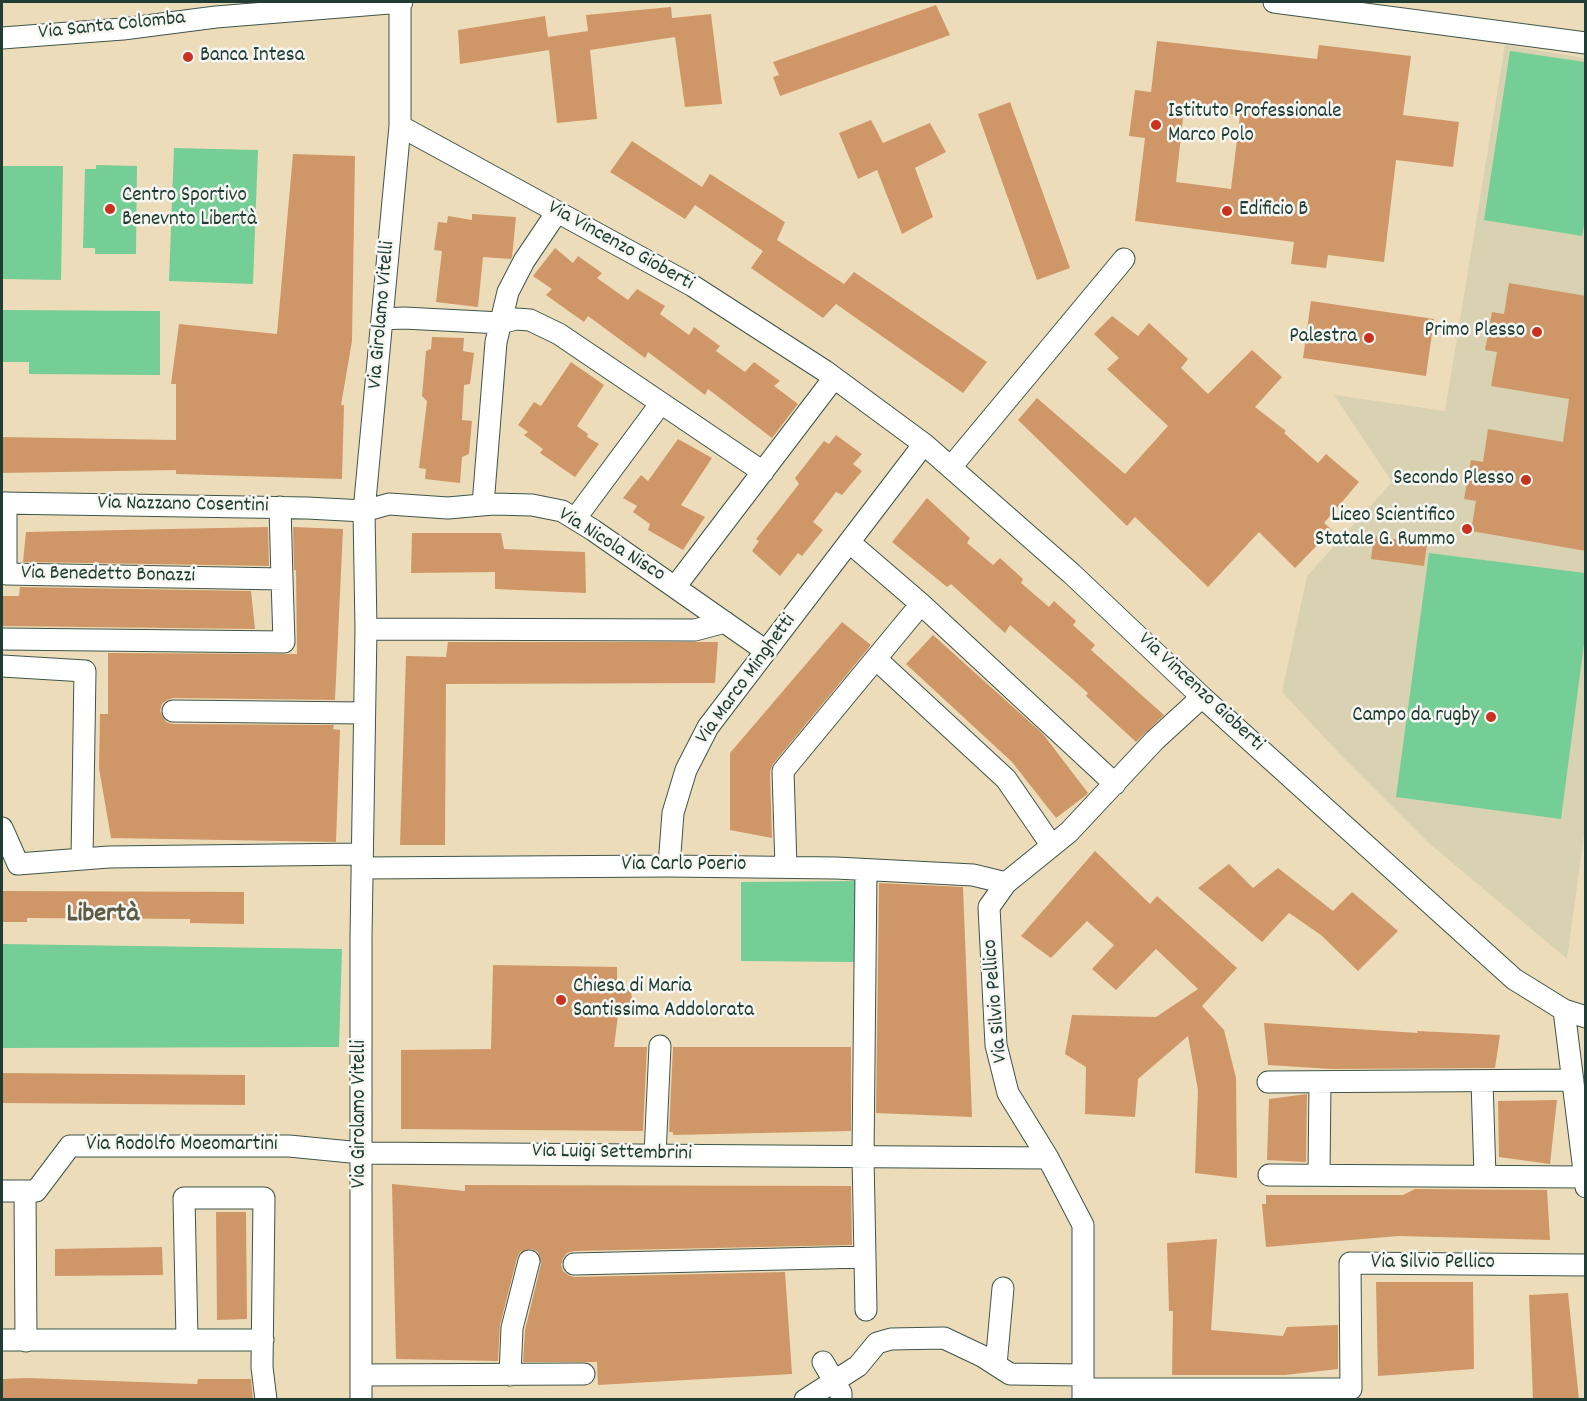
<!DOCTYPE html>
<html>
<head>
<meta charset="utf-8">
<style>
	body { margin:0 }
	#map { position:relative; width:1587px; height:1401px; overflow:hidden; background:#eddcba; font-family:Dekko,sans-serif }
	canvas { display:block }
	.frame { position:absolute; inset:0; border:3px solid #1f3d34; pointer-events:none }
</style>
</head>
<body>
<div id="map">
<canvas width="1587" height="1401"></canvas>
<div class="frame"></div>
</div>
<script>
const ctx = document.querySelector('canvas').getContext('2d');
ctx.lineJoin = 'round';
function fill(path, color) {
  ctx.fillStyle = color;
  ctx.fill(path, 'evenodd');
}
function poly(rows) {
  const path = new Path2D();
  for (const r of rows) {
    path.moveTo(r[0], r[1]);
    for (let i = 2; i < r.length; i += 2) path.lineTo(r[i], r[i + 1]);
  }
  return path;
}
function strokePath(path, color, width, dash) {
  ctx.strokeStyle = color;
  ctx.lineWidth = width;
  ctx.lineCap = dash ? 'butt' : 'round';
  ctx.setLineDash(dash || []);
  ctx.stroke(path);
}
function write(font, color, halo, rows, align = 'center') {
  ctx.font = font + ' Dekko,sans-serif';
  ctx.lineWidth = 5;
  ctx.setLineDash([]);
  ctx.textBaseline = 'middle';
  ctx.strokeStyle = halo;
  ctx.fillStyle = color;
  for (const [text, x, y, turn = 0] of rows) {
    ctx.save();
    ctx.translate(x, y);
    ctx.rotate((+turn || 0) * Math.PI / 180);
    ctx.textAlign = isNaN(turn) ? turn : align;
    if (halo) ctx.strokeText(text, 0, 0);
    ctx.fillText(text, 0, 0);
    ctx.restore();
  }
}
const built = poly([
	[1505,45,1585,58,1586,821,1567,959,1430,844,1337,751,1282,692,1307,576,1392,482,1334,395,1445,411]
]);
const green = poly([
	[1510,51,1585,62,1586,214,1582,236,1484,220],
	[174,148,258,150,253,284,169,281],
	[96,165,137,166,136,254,95,254,95,248,83,248,85,169,96,169],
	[2,166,63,166,61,280,2,279],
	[2,310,160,311,160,375,29,374,29,362,2,362],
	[1429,553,1585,573,1585,636,1561,819,1396,797],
	[858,881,854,962,741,961,741,882],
	[2,944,342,949,339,1047,2,1048]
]);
const building = poly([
	[936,5,950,35,780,96,773,77,779,75,773,62],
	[671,7,672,18,711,14,722,104,685,107,675,37,590,50,597,119,557,123,549,50,460,64,458,30,545,16,548,37,588,31,586,15],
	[1157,41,1317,59,1319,45,1411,56,1403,115,1459,122,1453,167,1396,160,1384,262,1328,255,1326,268,1291,264,1294,242,1135,221,1145,138,1129,136,1135,90,1151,92],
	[1184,108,1240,115,1231,189,1176,182],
	[1010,102,1070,268,1037,280,978,114],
	[871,120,883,143,930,123,946,152,915,168,933,217,902,234,877,170,858,179,839,133],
	[632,141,702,187,710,174,785,222,777,240,844,284,854,272,987,362,963,393,836,304,823,318,751,268,763,251,695,205,685,219,610,172],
	[293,154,355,156,352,341,341,405,344,405,342,479,176,474,176,470,2,473,2,437,176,440,176,384,171,384,179,324,277,334],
	[472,214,516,217,512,257,511,259,483,257,478,307,436,302,442,251,434,250,438,222,447,223,448,216,472,220],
	[555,248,573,263,578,256,602,273,597,278,628,300,637,289,665,306,660,314,689,335,694,327,720,346,716,351,745,372,754,362,780,381,774,386,798,404,772,438,708,389,705,395,648,352,645,358,588,316,584,322,546,295,552,289,533,276],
	[1509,283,1586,296,1586,551,1471,531,1476,501,1464,499,1471,460,1483,462,1488,429,1563,442,1569,399,1491,386,1497,352,1485,350,1492,312,1504,314],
	[1311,301,1434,319,1426,376,1303,358],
	[1112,316,1138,336,1149,323,1188,359,1181,368,1208,394,1252,350,1282,377,1255,407,1286,431,1284,433,1318,463,1326,454,1359,482,1324,523,1332,530,1295,568,1259,532,1208,587,1135,517,1127,526,1018,420,1037,398,1125,474,1168,426,1107,369,1119,358,1094,334],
	[432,337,464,338,463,351,474,353,470,384,464,385,462,420,472,421,469,454,462,457,460,483,425,479,426,469,419,468,427,401,422,396,426,351,431,349],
	[571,362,604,385,577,426,588,434,587,437,599,444,575,477,540,453,543,449,524,435,528,432,518,425,534,402,541,406],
	[836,435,862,454,853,464,862,471,842,495,836,492,813,522,823,530,802,556,798,553,780,576,752,551,759,541,756,539,799,484,795,478,824,441,829,444],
	[678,439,712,458,681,505,705,517,683,550,648,530,650,524,633,512,637,506,623,498,641,475,648,481],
	[927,498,970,538,967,543,993,565,1000,558,1023,579,1021,583,1049,607,1054,601,1076,621,1073,625,1095,645,1091,650,1164,715,1136,742,1086,696,1088,693,1010,625,1005,633,951,584,947,587,892,542],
	[268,527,269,566,23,562,26,532],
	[293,527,343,529,335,700,173,698,167,700,162,704,160,711,166,722,173,724,334,725,333,729,340,730,336,842,111,838,99,768,100,714,108,714,108,653,297,654,296,570,294,570],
	[412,533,501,533,504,549,585,552,586,593,495,589,495,572,411,573],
	[1374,536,1427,544,1424,566,1371,559],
	[20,587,251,591,255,629,2,626,2,596,19,596],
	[842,622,871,645,773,764,770,771,772,838,730,830,730,753],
	[933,635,1043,734,1088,793,1085,796,1056,818,1012,762,906,664],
	[448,642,718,642,715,683,446,684,445,845,400,845,406,656,446,657],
	[1095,851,1150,904,1157,896,1237,968,1202,1006,1224,1030,1236,1078,1237,1178,1195,1173,1198,1090,1188,1036,1138,1079,1135,1117,1085,1114,1086,1067,1065,1054,1072,1015,1156,1017,1198,989,1156,949,1116,990,1092,969,1114,945,1087,921,1051,958,1021,936],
	[1229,864,1253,888,1278,868,1333,911,1352,892,1398,931,1358,971,1321,935,1289,913,1262,942,1198,888],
	[879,883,963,887,972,1117,876,1113],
	[2,891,244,892,244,924,190,923,190,919,27,918,27,922,2,922],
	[493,965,617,967,617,981,631,992,632,998,628,1006,618,1015,614,1047,647,1047,643,1131,401,1129,401,1050,491,1049],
	[1264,1023,1418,1033,1417,1031,1500,1035,1495,1068,1332,1069,1268,1065],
	[673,1047,851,1047,851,1131,673,1135,673,1132,669,1132],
	[2,1073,245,1075,245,1105,2,1103],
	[1307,1094,1306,1162,1267,1160,1269,1099],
	[1557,1100,1550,1164,1499,1157,1498,1101],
	[392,1184,465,1191,465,1185,851,1186,852,1245,574,1251,567,1253,563,1258,561,1265,563,1271,568,1275,574,1277,785,1272,792,1374,598,1385,597,1362,523,1362,525,1330,541,1264,538,1252,532,1249,520,1252,517,1258,500,1325,498,1361,396,1359],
	[1415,1189,1547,1190,1550,1240,1399,1236,1266,1247,1262,1204,1266,1204,1266,1195,1403,1195],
	[216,1212,246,1212,247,1319,217,1320],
	[1217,1239,1211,1330,1283,1336,1287,1327,1338,1325,1338,1369,1285,1375,1172,1375,1173,1311,1169,1311,1167,1243],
	[162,1247,163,1275,55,1276,55,1249],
	[1376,1282,1473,1282,1474,1369,1378,1376],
	[1568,1293,1579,1400,1533,1400,1529,1295],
	[27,1378,197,1384,198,1379,251,1379,253,1400,2,1400,2,1379]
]);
const minor = poly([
	[1274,2,1586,43],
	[2,38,123,29,216,17,402,2],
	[400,126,693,286,825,371,924,444,1072,574,1202,697,1514,979,1564,1010,1586,1017],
	[382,319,404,318,501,323,516,319,530,320,559,334,763,472],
	[951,467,1124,259],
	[2,503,307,508,364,511,389,504,448,508,493,504,532,505,562,511,593,530,766,651],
	[6,503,6,574,282,579,280,507],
	[483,505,496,342,508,292,524,261,557,212],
	[575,519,661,403],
	[849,542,921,604,1115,784],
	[675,587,834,378],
	[366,629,695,630,725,622],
	[2,639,284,642,282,579],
	[876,659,1006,779,1052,846],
	[2,666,85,671,82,859],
	[173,711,364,713],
	[2,828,18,864,109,857,362,854],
	[669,866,673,813,686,770,708,727,924,444],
	[786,867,783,771,921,604],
	[362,868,669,866,836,868,973,875,1006,883],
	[1564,1010,1586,1187],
	[1482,1081,1485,1176],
	[1268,1082,1573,1080],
	[655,1155,660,1046],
	[1269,1175,1584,1177],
	[1319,1175,1320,1082],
	[2,1191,36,1191,70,1146,289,1146,361,1153,1048,1158],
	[25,1191,26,1341],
	[574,1264,865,1257],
	[866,1310,863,1156,866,870],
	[187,1339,184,1198,264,1198,262,1367,266,1400],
	[2,1340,263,1340],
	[823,1362,841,1393,841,1400],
	[996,1365,1003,1288],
	[361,1375,584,1374],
	[510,1375,512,1328,529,1261],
	[1083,1389,1351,1389,1350,1263,1586,1265],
	[361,1400,361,938,366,629,364,511,400,126,400,2],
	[805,1400,858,1366,877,1343,891,1339,944,1338,982,1356,1010,1374,1083,1375],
	[1083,1400,1083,1225,1048,1158,1008,1093,996,1045,989,907,1006,883,1069,832,1155,740,1202,697]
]);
const markers = [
	[188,57,6,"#c8321e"],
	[1156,125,6,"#c8321e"],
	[110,209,6,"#c8321e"],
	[1227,211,6,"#c8321e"],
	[1537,332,6,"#c8321e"],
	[1369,338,6,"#c8321e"],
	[1526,480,6,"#c8321e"],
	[1467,529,6,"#c8321e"],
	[1491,717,6,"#c8321e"],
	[561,1000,6,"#c8321e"]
];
const streetNames = [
	["Via Santa Colomba",112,27,-6],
	["Via Vincenzo Gioberti",620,247,29],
	["Via Girolamo Vitelli",383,315,-85],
	["Via Nazzano Cosentini",183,506,1],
	["Via Nicola Nisco",611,546,32],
	["Via Benedetto Bonazzi",108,576,1],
	["Via Marco Minghetti",747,680,-54],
	["Via Vincenzo Gioberti",1200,693,43],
	["Via Carlo Poerio",684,866],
	["Via Silvio Pellico",997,1001,-95],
	["Via Girolamo Vitelli",361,1114,-90],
	["Via Rodolfo Moeomartini",182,1146],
	["Via Luigi Settembrini",612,1154,1],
	["Via Silvio Pellico",1433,1264]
];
const poiNames = [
	["Banca Intesa",200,57],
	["Istituto Professionale",1168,113],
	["Marco Polo",1168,137],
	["Centro Sportivo",122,197],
	["Benevnto Libertà",122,221],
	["Edificio B",1239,211],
	["Primo Plesso",1525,332,"right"],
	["Palestra",1357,338,"right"],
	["Secondo Plesso",1514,480,"right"],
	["Liceo Scientifico",1455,517,"right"],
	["Statale G. Rummo",1455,541,"right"],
	["Campo da rugby",1479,717,"right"],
	["Chiesa di Maria",573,988],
	["Santissima Addolorata",573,1012]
];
const districtNames = [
	["Libertà",103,916]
];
fill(built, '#d9d2b2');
fill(green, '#74ce95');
fill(building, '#cf9767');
strokePath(minor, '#3e5548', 23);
strokePath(minor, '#fff', 21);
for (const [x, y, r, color] of markers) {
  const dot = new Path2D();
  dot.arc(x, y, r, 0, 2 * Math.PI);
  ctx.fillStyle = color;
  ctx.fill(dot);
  strokePath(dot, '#f6f6f2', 2);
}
write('21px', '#1f3d34', '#f6f6f2', streetNames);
write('21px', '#1f3d34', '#f6f6f2', poiNames, 'left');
write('bold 27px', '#5d5c46', '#f6f6f2', districtNames);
</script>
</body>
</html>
